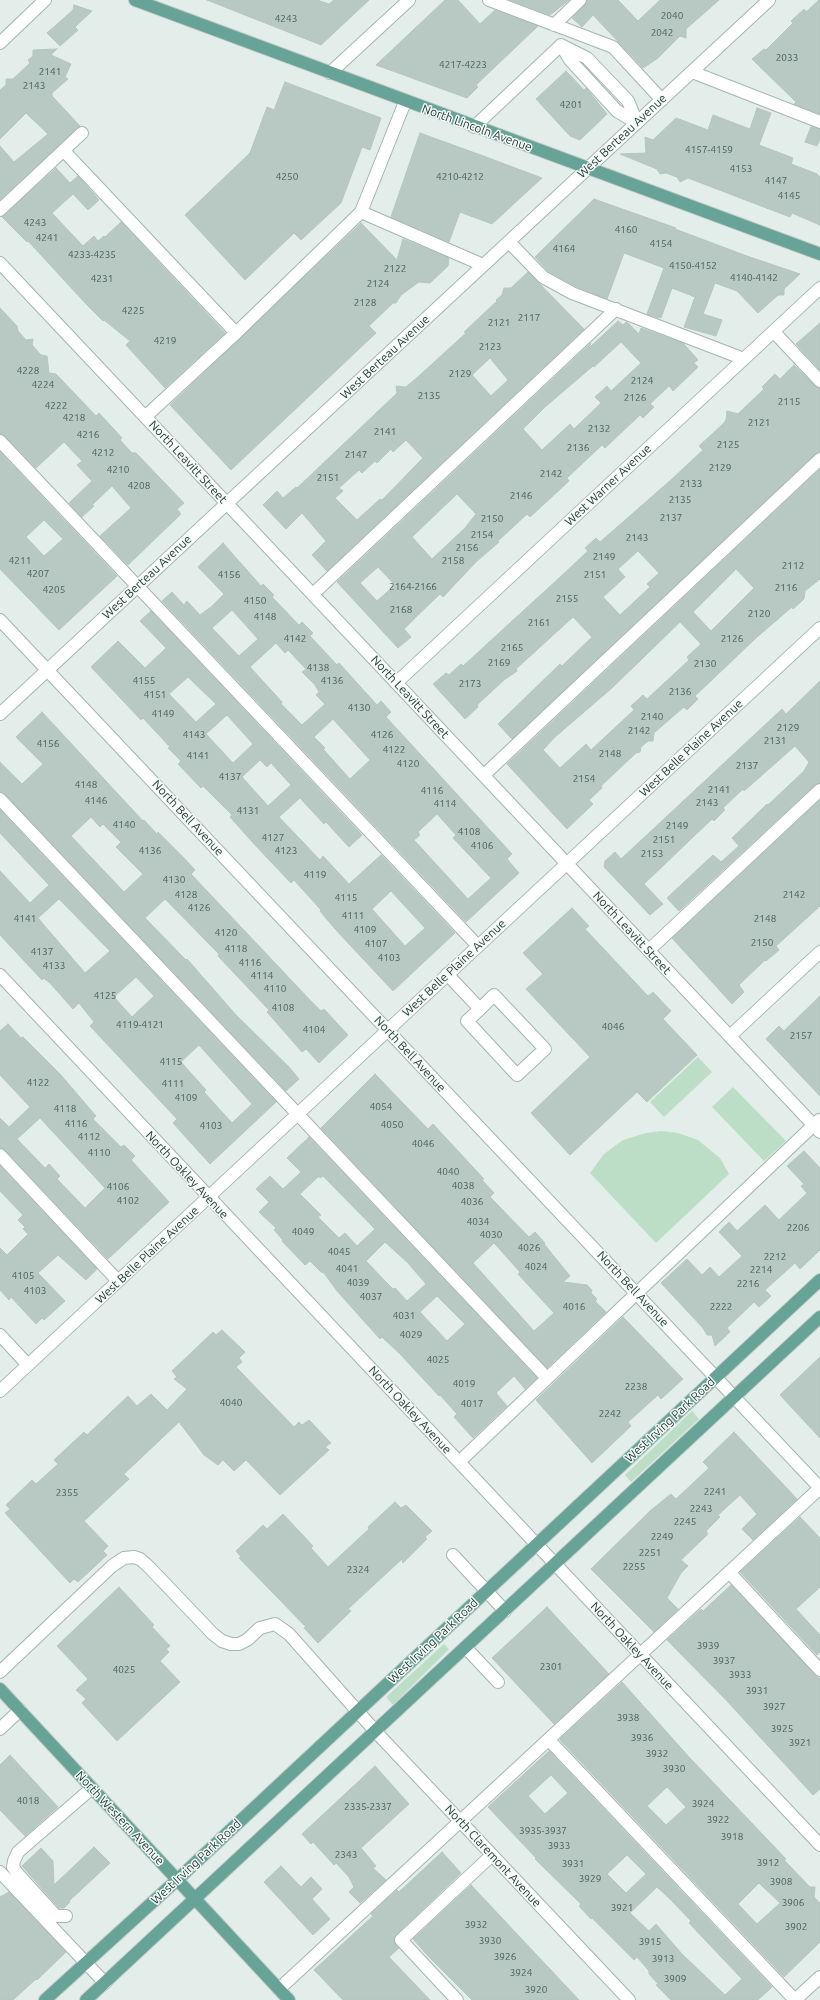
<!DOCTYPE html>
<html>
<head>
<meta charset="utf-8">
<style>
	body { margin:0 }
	canvas { display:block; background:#e3ede9 }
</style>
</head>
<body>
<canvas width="820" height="2000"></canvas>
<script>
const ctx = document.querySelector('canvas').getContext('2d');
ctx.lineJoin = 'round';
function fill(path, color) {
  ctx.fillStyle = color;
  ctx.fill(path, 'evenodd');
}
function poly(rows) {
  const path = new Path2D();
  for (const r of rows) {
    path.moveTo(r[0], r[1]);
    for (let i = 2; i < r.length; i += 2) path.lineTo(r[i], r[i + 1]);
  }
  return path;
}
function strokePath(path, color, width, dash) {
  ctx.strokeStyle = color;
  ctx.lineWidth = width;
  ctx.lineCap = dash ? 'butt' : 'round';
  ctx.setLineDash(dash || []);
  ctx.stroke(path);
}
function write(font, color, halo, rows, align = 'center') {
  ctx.font = font + ' Ubuntu,sans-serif';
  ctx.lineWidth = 3;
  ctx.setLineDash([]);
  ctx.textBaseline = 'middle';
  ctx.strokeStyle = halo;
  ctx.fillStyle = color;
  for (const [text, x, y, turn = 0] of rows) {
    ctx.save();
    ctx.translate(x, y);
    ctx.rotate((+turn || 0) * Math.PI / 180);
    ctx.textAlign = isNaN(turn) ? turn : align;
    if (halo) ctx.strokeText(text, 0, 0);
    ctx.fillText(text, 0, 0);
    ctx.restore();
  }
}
const green = poly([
	[698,1057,712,1072,664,1117,650,1102],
	[733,1087,786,1141,764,1161,712,1107],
	[661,1131,678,1133,698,1140,720,1158,729,1174,656,1243,590,1173,604,1154,623,1140,646,1133],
	[692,1411,699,1419,631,1482,625,1475],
	[444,1644,449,1649,393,1705,386,1697]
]);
const building = poly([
	[207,0,317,0,329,4,334,0,369,0,321,45,207,0],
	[445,0,458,0,480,24,495,10,538,26,476,85,478,87,467,98,376,65,445,0],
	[510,0,569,0,550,15,510,0],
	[587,0,618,0,638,21,660,0,719,0,686,29,686,38,680,36,658,58,643,68,593,15,582,27,572,18,585,5,587,0],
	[819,0,820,0,820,114,794,104,796,102,752,59,764,49,766,50,793,23,791,21,804,9,806,12,819,0],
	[74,5,92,11,75,27,78,30,60,46,47,33,73,10,74,5],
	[57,49,51,55,71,64,65,77,68,79,52,93,52,96,80,126,0,200,0,146,14,162,48,134,26,113,0,139,0,90,6,85,6,79,13,79,30,63,28,60,33,56,33,50,57,49],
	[566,71,584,90,586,88,607,114,580,140,570,136,536,99,566,71],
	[285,82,381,118,370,150,362,147,341,203,301,240,294,233,245,280,185,215,250,153,267,107,274,110,285,82],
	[757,108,771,113,759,145,793,158,791,164,817,174,820,177,820,225,792,213,790,217,688,178,680,182,677,177,666,173,660,174,657,169,620,154,646,153,645,137,653,140,676,118,708,130,713,115,750,129,757,108],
	[811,127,820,129,820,139,817,146,805,142,811,127],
	[420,133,486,157,542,178,492,224,460,212,449,242,391,217,420,133],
	[56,168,70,183,78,176,99,200,88,210,73,194,52,213,83,246,94,236,98,241,104,236,105,237,121,222,225,333,165,388,126,345,130,341,104,320,103,321,87,305,28,241,27,242,2,217,56,168],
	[594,199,676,228,675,229,747,256,800,274,784,289,784,295,778,295,758,313,737,291,715,283,703,314,722,320,716,336,684,327,695,297,672,288,661,318,657,316,659,318,647,314,664,268,624,253,607,299,575,286,548,271,535,257,594,199],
	[361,223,397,260,403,239,449,258,448,266,430,283,419,282,401,295,396,303,393,303,369,326,376,333,231,470,170,405,361,223],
	[528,272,584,329,327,571,312,555,326,541,302,513,286,529,263,505,277,491,283,498,296,487,297,488,394,396,397,393,396,386,406,387,420,375,466,333,464,332,497,301,496,300,502,295,504,288,511,288,528,272],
	[490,358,508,380,491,396,472,375,490,358],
	[406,440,423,458,382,500,380,499,357,520,335,498,343,491,339,488,359,470,362,473,375,461,377,463,391,449,393,452,406,440],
	[0,308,17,326,18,331,26,340,33,339,32,345,41,355,47,356,49,373,56,374,96,416,99,413,122,438,120,440,132,453,136,453,184,503,177,509,181,514,128,565,100,536,131,508,112,486,92,505,94,506,82,517,69,503,92,481,77,465,82,461,64,442,36,468,5,436,0,434,0,308],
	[618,321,623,325,626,322,628,323,639,334,641,328,683,343,698,360,694,363,698,367,673,391,669,386,650,404,654,407,643,418,640,415,605,448,602,445,567,478,569,481,530,517,527,514,498,541,499,542,476,562,443,597,440,594,417,616,404,629,411,637,398,648,337,582,591,343,589,348,618,321],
	[621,342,641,363,611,391,607,386,595,397,601,403,574,429,570,424,542,450,523,429,545,407,593,366,594,367,621,342],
	[457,494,476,514,465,528,432,559,412,537,457,494],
	[378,567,395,585,377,601,360,583,378,567],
	[820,323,820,370,796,344,820,323],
	[794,365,815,386,820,388,820,452,815,454,512,739,498,724,560,664,562,666,592,637,573,617,516,669,517,671,504,680,477,705,478,707,465,719,433,684,446,673,449,675,461,664,463,666,558,579,588,551,585,548,596,538,600,542,672,479,703,450,699,446,723,424,726,420,727,411,738,414,764,389,762,387,775,374,780,379,794,365],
	[638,551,659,573,647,584,650,587,620,615,603,597,625,577,618,569,638,551],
	[0,452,117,576,59,630,0,569,0,452],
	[44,520,63,539,44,556,26,537,44,520],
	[820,469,820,579,805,591,804,599,793,609,792,607,756,638,695,696,698,699,687,710,684,707,670,719,654,733,653,741,648,741,641,747,640,752,636,753,601,786,602,788,589,800,593,804,567,829,507,764,820,469],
	[736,569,754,588,711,631,693,612,736,569],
	[680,622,701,644,687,657,689,660,647,699,643,695,631,706,634,710,591,750,586,744,560,768,543,750,555,737,612,688,680,622],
	[223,543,261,586,263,584,274,595,272,597,299,625,302,622,313,633,310,636,337,665,339,663,377,705,381,701,391,712,386,717,512,854,507,859,519,873,466,922,162,601,172,592,184,605,187,601,200,615,211,607,224,594,198,567,223,543],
	[232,610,258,639,239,656,212,628,232,610],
	[276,643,285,653,288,650,306,669,302,672,315,685,319,692,316,695,325,704,302,725,281,704,282,702,250,667,276,643],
	[333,719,370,760,350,779,323,749,325,748,314,737,333,719],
	[437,814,456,835,453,838,491,878,468,899,414,840,420,835,418,832,437,814],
	[151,611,362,835,349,847,326,822,324,824,300,798,279,817,320,860,323,856,349,884,381,855,455,933,393,991,335,929,320,911,321,910,294,880,291,883,254,844,230,817,232,815,203,786,201,788,178,764,181,761,168,748,170,747,143,718,141,720,91,667,118,641,145,668,164,650,166,648,140,621,151,611],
	[188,677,216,704,196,722,169,694,188,677],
	[227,715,253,744,233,763,206,734,227,715],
	[260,760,267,767,271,763,291,785,268,806,242,777,260,760],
	[391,891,425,928,405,946,372,909,391,891],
	[820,681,820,783,815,785,679,911,667,898,713,855,721,862,739,846,732,838,767,804,768,805,804,771,809,762,795,746,744,791,743,789,723,808,725,810,714,821,712,819,644,884,663,904,650,915,604,867,605,861,615,852,621,859,782,709,786,714,820,681],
	[42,712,143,821,144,820,157,834,158,832,185,859,195,870,191,874,309,999,321,1011,324,1009,348,1035,319,1063,306,1049,302,1052,267,1012,269,1010,218,956,219,954,165,899,145,918,186,960,187,959,236,1015,288,1066,299,1079,286,1091,5,794,0,792,0,762,22,784,43,764,16,737,42,712],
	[91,817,100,827,103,824,121,842,116,847,143,874,124,892,71,836,91,817],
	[820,800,820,906,776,946,779,950,766,961,765,960,739,985,744,992,732,1004,672,938,820,800],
	[0,810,276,1102,210,1164,173,1123,177,1119,90,1026,94,1022,79,1003,73,1009,49,982,43,978,42,980,0,935,0,871,30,903,49,885,0,833,0,810],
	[59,899,110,951,85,973,38,918,59,899],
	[136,977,154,996,132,1017,114,997,136,977],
	[199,1045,252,1104,232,1123,204,1092,206,1090,181,1062,199,1045],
	[572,908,589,926,585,929,648,996,653,992,671,1011,663,1019,697,1055,647,1102,637,1092,570,1155,531,1113,590,1057,526,989,543,974,523,953,572,908],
	[820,996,820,1096,766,1039,779,1026,784,1031,820,996],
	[8,1024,21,1038,23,1037,60,1074,96,1116,93,1119,121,1147,124,1145,135,1156,131,1160,169,1202,108,1259,5,1150,0,1148,0,1118,9,1127,30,1107,0,1075,0,1031,8,1024],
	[40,1118,105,1188,85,1208,57,1179,60,1176,49,1164,45,1168,17,1139,40,1118],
	[375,1074,428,1129,433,1124,484,1179,482,1180,494,1193,490,1197,529,1237,535,1232,545,1243,544,1244,570,1276,563,1282,587,1285,592,1290,591,1293,597,1299,595,1301,606,1312,547,1368,321,1128,375,1074],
	[494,1243,520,1272,518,1274,554,1313,534,1331,473,1263,494,1243],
	[309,1137,537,1378,525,1389,514,1376,496,1393,507,1406,473,1438,454,1417,457,1414,440,1395,439,1396,400,1354,382,1337,380,1339,337,1291,324,1273,321,1272,310,1261,305,1265,282,1241,283,1240,274,1230,276,1228,259,1212,269,1202,256,1189,270,1176,283,1189,301,1172,287,1158,309,1137],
	[319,1176,320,1178,323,1176,375,1229,357,1246,345,1233,339,1238,318,1217,321,1215,300,1194,319,1176],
	[385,1242,408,1263,426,1284,407,1301,395,1288,393,1289,386,1282,366,1261,385,1242],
	[437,1296,465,1324,447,1341,420,1312,437,1296],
	[804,1151,820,1168,820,1250,800,1269,795,1263,765,1290,771,1296,759,1307,754,1302,727,1328,730,1332,715,1346,712,1335,707,1335,703,1328,661,1283,687,1259,702,1275,710,1267,719,1277,742,1256,719,1232,729,1222,737,1231,765,1205,779,1220,807,1193,801,1186,804,1184,787,1166,804,1151],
	[0,1166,97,1269,86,1280,58,1255,38,1273,65,1301,44,1320,42,1318,36,1324,11,1297,9,1300,0,1290,0,1248,7,1255,28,1234,23,1229,25,1227,18,1220,23,1215,0,1191,0,1166],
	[623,1317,683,1379,661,1399,658,1395,628,1422,631,1426,592,1463,536,1400,623,1317],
	[222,1330,245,1352,239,1358,242,1362,236,1367,294,1427,299,1422,302,1425,309,1420,331,1443,325,1447,329,1450,280,1495,246,1460,234,1471,223,1460,218,1465,204,1455,179,1422,124,1474,129,1479,84,1521,108,1546,103,1551,107,1555,78,1582,74,1579,70,1583,5,1513,10,1509,6,1505,32,1480,36,1484,58,1464,54,1460,84,1432,87,1435,128,1396,137,1406,151,1394,167,1410,187,1389,174,1379,177,1377,172,1371,213,1332,216,1335,222,1330],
	[820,1357,820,1438,780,1395,820,1357],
	[734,1432,797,1499,753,1540,742,1529,757,1514,740,1495,718,1515,720,1517,706,1531,708,1534,681,1560,688,1566,681,1573,667,1598,678,1609,654,1632,591,1569,651,1510,671,1494,676,1499,709,1468,703,1462,734,1432],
	[395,1502,401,1508,406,1505,432,1531,425,1537,427,1539,403,1563,402,1559,348,1609,351,1611,318,1643,304,1628,306,1627,239,1558,241,1557,236,1551,263,1525,267,1529,283,1514,313,1546,311,1548,328,1567,369,1529,368,1527,395,1502],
	[800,1517,820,1538,820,1587,796,1609,820,1635,820,1652,817,1655,740,1572,800,1517],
	[731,1585,820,1679,820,1789,813,1795,727,1701,667,1640,701,1609,703,1611,731,1585],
	[119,1587,154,1625,152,1627,170,1646,166,1649,169,1652,160,1661,180,1682,117,1741,82,1703,86,1699,76,1690,88,1679,57,1646,119,1587],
	[547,1607,609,1674,554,1724,492,1658,547,1607],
	[622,1682,689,1757,786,1859,784,1860,810,1887,815,1887,814,1897,820,1903,820,1942,784,1977,561,1741,560,1739,622,1682],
	[667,1787,686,1807,666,1825,647,1806,667,1787],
	[759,1883,780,1903,757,1924,738,1904,759,1883],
	[549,1751,772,1987,758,2000,671,2000,656,1985,658,1984,649,1974,649,1971,637,1957,634,1960,592,1918,591,1919,579,1906,581,1904,535,1859,536,1858,488,1807,549,1751],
	[551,1775,568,1793,545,1814,528,1796,551,1775],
	[627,1855,646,1874,626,1893,607,1874,627,1855],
	[657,1887,670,1899,691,1921,689,1923,742,1979,725,1995,682,1954,656,1924,649,1931,630,1913,657,1887],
	[10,1755,58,1807,25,1836,0,1810,0,1765,10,1755],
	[375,1766,409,1804,361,1848,376,1866,373,1868,386,1880,360,1903,349,1892,354,1887,349,1877,336,1863,334,1865,313,1842,311,1844,302,1834,375,1766],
	[94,1847,110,1863,69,1901,70,1902,64,1908,59,1908,22,1866,41,1848,53,1861,54,1885,94,1847],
	[442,1852,461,1873,396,1935,394,1941,399,1948,389,1957,430,2000,343,2000,314,1970,373,1916,371,1914,397,1890,399,1892,442,1852],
	[281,1866,301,1887,311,1877,322,1889,312,1899,330,1919,313,1935,264,1882,281,1866],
	[471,1885,517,1934,579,2000,472,2000,428,1956,413,1939,471,1885],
	[9,1892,66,1952,37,1980,36,1979,13,2000,0,2000,0,1897,9,1892]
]);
const minor = poly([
	[489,0,613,47,662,100],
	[554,25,580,0],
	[0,43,45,0],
	[561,45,587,58,628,101,637,123],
	[561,45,570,60,617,111,637,123],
	[692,72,820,122],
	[330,73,409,0],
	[474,127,561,45],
	[64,151,236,333],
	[0,210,82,133],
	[361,212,483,265],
	[509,242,543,277,572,293,744,359],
	[0,263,820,1132],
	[774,332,820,381],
	[145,417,236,333,361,212,405,102],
	[0,441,478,946],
	[313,594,616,309],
	[0,620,820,1488,279,1989],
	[396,683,820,288],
	[0,714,769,0],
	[484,775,820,459],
	[0,799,547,1378],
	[649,950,820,790],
	[447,974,480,1009,467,1021,517,1075,545,1049,494,995,480,1009],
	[0,975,820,1845],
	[730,1036,820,952],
	[0,1155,118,1281],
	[0,1335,28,1365],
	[0,1391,820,628],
	[459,1462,819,1120],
	[453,1555,505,1611],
	[729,1572,820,1670],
	[466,1648,498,1682],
	[0,1672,112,1566,124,1558,134,1557,140,1559,148,1566,213,1634,222,1641,231,1644,239,1644,247,1640,260,1628,275,1624,289,1634,376,1732,629,2000],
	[0,1729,20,1710],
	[549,1740,795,2000],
	[0,1872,105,1983],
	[66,1916,56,1916,17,1873,13,1867,14,1861,18,1852,92,1788],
	[457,2000,401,1940,492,1855],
	[795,2000,820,1977]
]);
const major = poly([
	[135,0,820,254],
	[0,1689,289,2000],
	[45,2000,178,1879,820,1280],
	[86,2000,820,1317]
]);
const numberNames = [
	["2040",672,16],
	["4243",286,19],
	["2042",662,33],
	["2033",787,58],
	["4217-4223",463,65],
	["2141",50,72],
	["2143",34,86],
	["4201",571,105],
	["4157-4159",709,150],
	["4153",741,169],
	["4250",287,177],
	["4210-4212",460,177],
	["4147",776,181],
	["4145",789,196],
	["4243",35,223],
	["4160",626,230],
	["4241",47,238],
	["4154",661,244],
	["4164",564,249],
	["4233-4235",92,255],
	["4150-4152",693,266],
	["2122",395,269],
	["4140-4142",754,278],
	["4231",102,279],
	["2124",378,284],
	["2128",365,303],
	["4225",133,311],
	["2117",529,318],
	["2121",499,323],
	["4219",165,341],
	["2123",490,347],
	["4228",28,371],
	["2129",460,374],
	["2124",642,381],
	["4224",43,385],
	["2135",429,396],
	["2126",635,398],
	["2115",789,402],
	["4222",56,406],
	["4218",74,418],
	["2121",759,423],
	["2132",599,429],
	["2141",385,432],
	["4216",88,435],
	["2125",728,445],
	["2136",578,448],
	["4212",103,453],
	["2147",356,455],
	["2129",720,468],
	["4210",118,470],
	["2142",551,474],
	["2151",328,478],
	["2133",691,484],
	["4208",139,486],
	["2146",521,496],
	["2135",680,500],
	["2137",671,518],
	["2150",492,519],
	["2154",482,535],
	["2143",637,538],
	["2156",467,548],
	["2149",604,557],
	["4211",20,561],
	["2158",453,561],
	["2112",793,566],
	["4207",38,574],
	["4156",229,575],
	["2151",595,575],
	["2164-2166",413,587],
	["2116",786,588],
	["4205",54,590],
	["2155",567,599],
	["4150",255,601],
	["2168",401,610],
	["2120",759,614],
	["4148",265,617],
	["2161",539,623],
	["4142",295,639],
	["2126",732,639],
	["2165",512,648],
	["2169",499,663],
	["2130",705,664],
	["4138",318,668],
	["4155",144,681],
	["4136",332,681],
	["2173",470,684],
	["2136",680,692],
	["4151",155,695],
	["4130",359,708],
	["4149",163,714],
	["2140",652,717],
	["2129",788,728],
	["2142",639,731],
	["4143",194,735],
	["4126",382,735],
	["2131",775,741],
	["4156",48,744],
	["4122",394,750],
	["2148",610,754],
	["4141",198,756],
	["4120",408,764],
	["2137",747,766],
	["4137",230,777],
	["2154",584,779],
	["4148",86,785],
	["2141",719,790],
	["4116",432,791],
	["4146",96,801],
	["2143",707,803],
	["4114",445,804],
	["4131",248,811],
	["4140",124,825],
	["2149",677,826],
	["4108",469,832],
	["4127",273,838],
	["2151",664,840],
	["4106",482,846],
	["4136",150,851],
	["4123",286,851],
	["2153",652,854],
	["4119",315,875],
	["4130",174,880],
	["4128",186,895],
	["2142",794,895],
	["4115",346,898],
	["4126",199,908],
	["4111",353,916],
	["4141",25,919],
	["2148",765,919],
	["4109",365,930],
	["4120",226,933],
	["2150",762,943],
	["4107",376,944],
	["4118",236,949],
	["4137",42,952],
	["4103",389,958],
	["4116",250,963],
	["4133",54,966],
	["4114",262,976],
	["4110",275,989],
	["4125",105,996],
	["4108",283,1008],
	["4119-4121",140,1025],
	["4046",613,1027],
	["4104",314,1030],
	["2157",801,1036],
	["4115",171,1062],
	["4122",38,1083],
	["4111",173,1084],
	["4109",186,1098],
	["4054",381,1107],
	["4118",65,1109],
	["4116",76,1124],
	["4050",392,1125],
	["4103",211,1126],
	["4112",89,1137],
	["4046",423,1144],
	["4110",99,1153],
	["4040",448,1172],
	["4038",463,1186],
	["4106",118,1187],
	["4102",128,1201],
	["4036",472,1202],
	["4034",478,1222],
	["2206",798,1228],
	["4049",303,1232],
	["4030",491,1235],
	["4026",529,1248],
	["4045",339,1252],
	["2212",775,1257],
	["4024",536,1267],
	["4041",347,1269],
	["2214",761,1270],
	["4105",23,1276],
	["4039",358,1283],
	["2216",748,1284],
	["4103",35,1291],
	["4037",371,1297],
	["4016",574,1307],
	["2222",721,1307],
	["4031",404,1316],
	["4029",411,1335],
	["4025",438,1360],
	["4019",464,1384],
	["2238",636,1387],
	["4040",231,1403],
	["4017",472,1404],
	["2242",610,1414],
	["2241",715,1492],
	["2355",67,1493],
	["2243",701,1509],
	["2245",685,1522],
	["2249",662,1537],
	["2251",650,1553],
	["2255",634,1567],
	["2324",358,1570],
	["3939",708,1646],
	["3937",724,1661],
	["2301",551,1667],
	["4025",124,1670],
	["3933",740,1675],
	["3931",757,1691],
	["3927",774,1707],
	["3938",628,1718],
	["3925",782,1729],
	["3936",642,1738],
	["3921",800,1743],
	["3932",657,1754],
	["3930",674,1769],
	["4018",28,1801],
	["3924",703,1804],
	["2335-2337",368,1807],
	["3922",718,1820],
	["3935-3937",543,1831],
	["3918",732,1837],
	["3933",559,1846],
	["2343",346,1855],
	["3912",768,1863],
	["3931",573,1864],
	["3929",590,1879],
	["3908",781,1882],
	["3906",793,1903],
	["3921",622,1908],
	["3932",476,1925],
	["3902",796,1927],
	["3930",490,1941],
	["3915",650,1942],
	["3926",505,1957],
	["3913",663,1959],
	["3924",521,1973],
	["3909",675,1979],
	["3920",536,1990]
];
const streetNames = [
	["North Lincoln Avenue",477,128,20],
	["West Berteau Avenue",622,136,-43],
	["West Berteau Avenue",385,357,-43],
	["North Leavitt Street",188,462,47],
	["West Warner Avenue",608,485,-43],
	["West Berteau Avenue",147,577,-43],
	["North Leavitt Street",410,697,47],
	["West Belle Plaine Avenue",691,748,-43],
	["North Bell Avenue",188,818,47],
	["North Leavitt Street",632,933,47],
	["West Belle Plaine Avenue",454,968,-43],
	["North Bell Avenue",410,1054,47],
	["North Oakley Avenue",187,1175,47],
	["West Belle Plaine Avenue",147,1255,-43],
	["North Bell Avenue",633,1289,47],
	["North Oakley Avenue",410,1410,47],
	["West Irving Park Road",670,1420,-43],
	["West Irving Park Road",433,1641,-43],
	["North Oakley Avenue",632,1646,47],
	["North Western Avenue",120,1818,47],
	["North Claremont Avenue",493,1856,47],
	["West Irving Park Road",196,1862,-43]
];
fill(green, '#bcdec7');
fill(building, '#b8c8c2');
strokePath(building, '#b5c7c0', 1);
strokePath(minor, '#a5b5b0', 14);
strokePath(major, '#c1c9c7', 14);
strokePath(minor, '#fff', 12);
strokePath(major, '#67a396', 12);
write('10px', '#48615a', null, numberNames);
write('12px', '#223f38', '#f4f9f7', streetNames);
</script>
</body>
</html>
